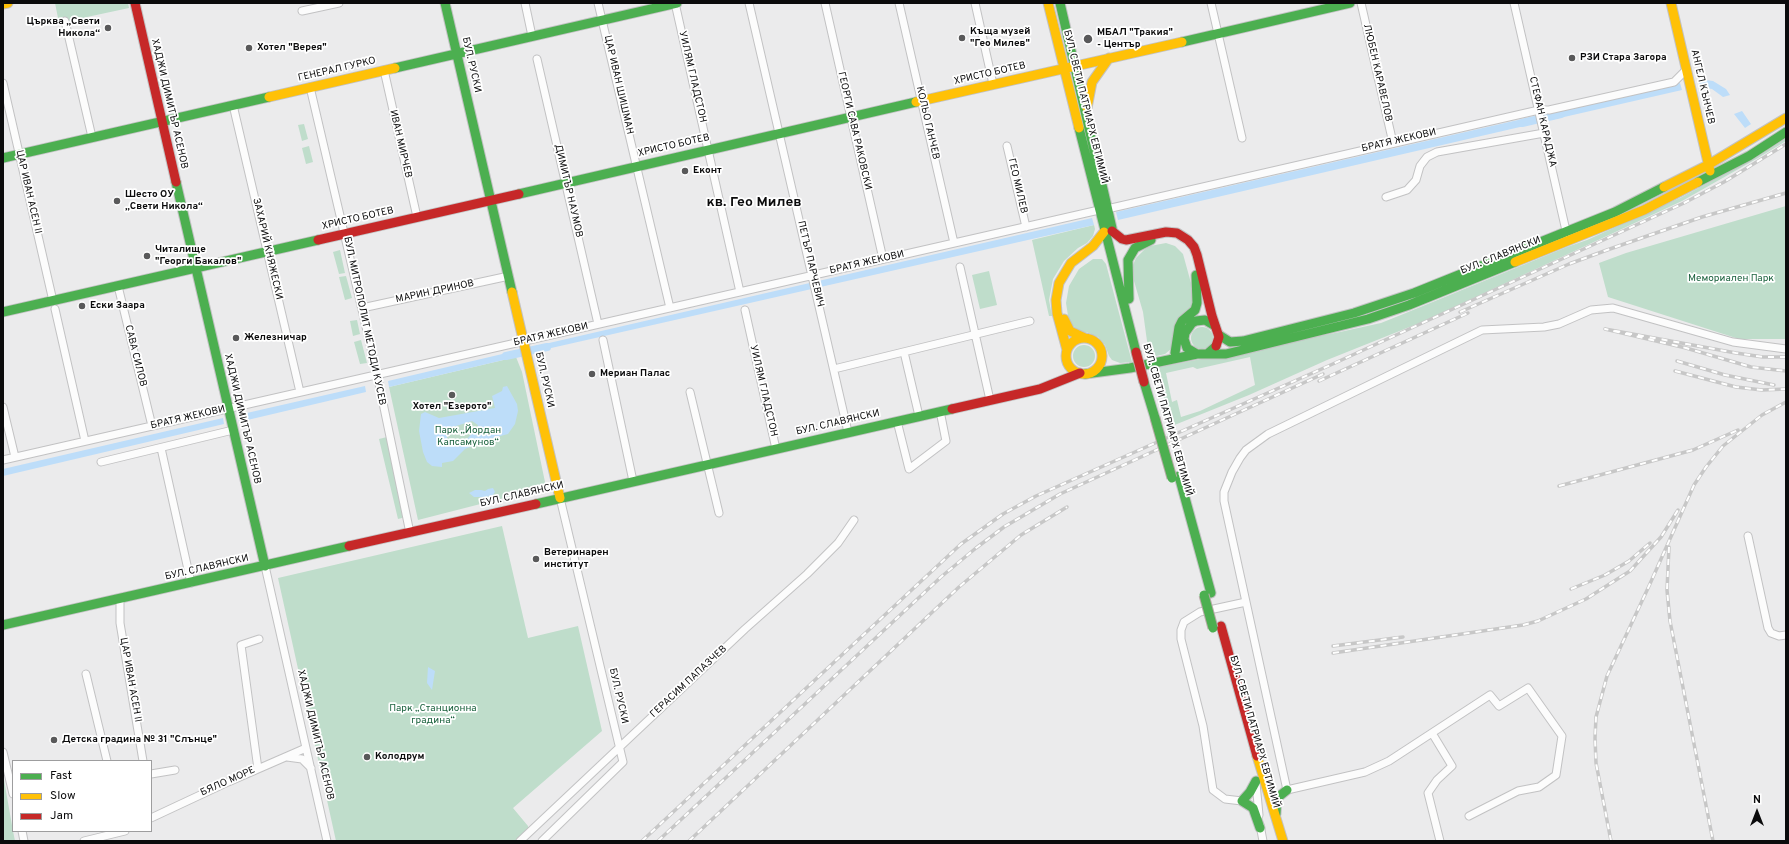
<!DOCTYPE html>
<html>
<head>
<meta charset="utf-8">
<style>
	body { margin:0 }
	#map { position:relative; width:1789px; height:844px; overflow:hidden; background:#ebebec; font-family:Overpass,sans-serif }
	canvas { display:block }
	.frame { position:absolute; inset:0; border:4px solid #0b0b0c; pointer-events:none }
	.legend { position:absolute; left:12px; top:760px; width:140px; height:72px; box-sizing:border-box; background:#fff; border:1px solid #9d9d9e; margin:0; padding:5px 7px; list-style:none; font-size:12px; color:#0b0b0c }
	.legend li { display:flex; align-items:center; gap:8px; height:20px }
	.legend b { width:20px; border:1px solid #9d9d9e }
	.north { position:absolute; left:1737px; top:792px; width:40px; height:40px; -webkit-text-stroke:3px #fff; paint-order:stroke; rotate:0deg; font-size:11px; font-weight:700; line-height:16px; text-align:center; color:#0b0b0c }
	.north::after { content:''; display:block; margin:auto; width:14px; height:18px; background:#0b0b0c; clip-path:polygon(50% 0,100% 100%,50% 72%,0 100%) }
</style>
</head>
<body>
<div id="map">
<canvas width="1789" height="844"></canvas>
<div class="frame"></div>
<ul class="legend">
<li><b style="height:5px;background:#4caf50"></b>Fast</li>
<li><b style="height:5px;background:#ffc107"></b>Slow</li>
<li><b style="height:5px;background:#c62828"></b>Jam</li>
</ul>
<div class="north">N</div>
</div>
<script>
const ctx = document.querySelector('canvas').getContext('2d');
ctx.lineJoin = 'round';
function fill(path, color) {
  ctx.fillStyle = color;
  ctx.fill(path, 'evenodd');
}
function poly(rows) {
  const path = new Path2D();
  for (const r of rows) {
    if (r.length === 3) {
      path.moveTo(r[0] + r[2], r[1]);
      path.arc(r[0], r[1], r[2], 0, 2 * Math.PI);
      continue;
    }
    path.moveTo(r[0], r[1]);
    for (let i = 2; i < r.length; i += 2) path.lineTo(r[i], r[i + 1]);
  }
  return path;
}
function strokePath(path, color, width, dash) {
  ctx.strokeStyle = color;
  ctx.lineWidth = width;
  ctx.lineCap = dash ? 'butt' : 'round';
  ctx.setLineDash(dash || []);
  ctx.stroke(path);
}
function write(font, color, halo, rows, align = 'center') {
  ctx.font = font + ' Overpass,sans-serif';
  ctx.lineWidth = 3.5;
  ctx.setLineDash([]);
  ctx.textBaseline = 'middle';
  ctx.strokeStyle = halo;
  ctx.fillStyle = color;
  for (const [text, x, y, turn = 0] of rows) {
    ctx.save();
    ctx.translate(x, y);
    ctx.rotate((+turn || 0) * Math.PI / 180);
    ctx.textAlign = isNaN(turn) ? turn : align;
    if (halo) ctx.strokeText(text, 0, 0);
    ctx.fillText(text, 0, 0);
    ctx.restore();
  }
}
const green = poly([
	[55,3,128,3,129,8,59,23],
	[304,124,308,139,302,141,298,125],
	[1786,138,1786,141,1758,158,1682,201,1422,322,1327,360,1249,395,1172,426,1155,368,1340,332,1381,323,1396,317,1567,247,1587,240,1680,198,1757,157],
	[1250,357,1255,385,1200,411,1181,417,1177,400,1172,402,1166,373,1193,367,1197,369],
	[309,146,313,162,306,164,302,148],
	[1786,206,1786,339,1739,339,1608,297,1599,263,1626,253],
	[1094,225,1095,229,1093,236,1087,243,1078,248,1064,261,1053,279,1049,300,1052,316,1049,316,1032,240],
	[1166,243,1175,246,1183,254,1194,294,1193,303,1171,349,1165,354,1152,357,1147,341,1143,312,1132,274,1133,265,1136,258,1144,250,1150,246],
	[340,250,345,273,339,274,333,252],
	[1093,259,1102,259,1106,264,1132,362,1120,363,1112,360,1109,356,1105,345,1098,337,1089,333,1079,331,1069,322,1066,303,1069,286,1079,269],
	[989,271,997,305,980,309,972,275],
	[346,276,352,298,345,300,339,277],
	[357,320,360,334,353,336,350,321],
	[1202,338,11],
	[361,340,367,363,360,364,354,342],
	[1084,356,11],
	[516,357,522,372,545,482,543,488,418,520,389,387],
	[387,437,406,517,398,519,379,439],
	[502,526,528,638,578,626,602,731,513,808,528,826,528,829,515,841,336,841,278,578],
	[3,774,13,831,15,841,3,841]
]);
const water = poly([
	[1698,79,1713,81,1726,89,1730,95,1723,97,1712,89,1700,87],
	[1680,83,1682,90,1551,120,1550,113],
	[1742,111,1751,124,1745,128,1734,114],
	[1531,117,1533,124,1118,220,1116,212],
	[1092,218,1094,225,538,351,536,346],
	[515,351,516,357,389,387,388,381],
	[365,386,366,392,239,422,238,415],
	[507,386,517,404,518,411,515,424,508,434,489,439,465,449,453,461,442,463,442,467,432,466,427,462,423,452,419,431,421,414,425,412,439,418,495,408,492,396,502,391,503,387],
	[472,421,478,425,477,429,473,432,468,438,457,442,447,440,447,434,452,431,453,427],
	[223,418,224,424,3,476,3,469],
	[493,488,495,492,492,496,484,497,474,497,469,493,475,490,481,490,485,491,488,489],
	[428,667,435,671,432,690,427,683]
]);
const canal = poly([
	[1522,123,1561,114],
	[506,356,547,347]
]);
const street = poly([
	[525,3,532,36],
	[598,3,670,308],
	[675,3,740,292],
	[749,3,848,432],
	[825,3,883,259],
	[899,3,954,243],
	[975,3,993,84],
	[1211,3,1242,138],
	[1361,3,1393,143],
	[1514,3,1567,235],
	[302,11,339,3],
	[65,21,92,137],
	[537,59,598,324],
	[384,70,417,217],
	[3,83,53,301],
	[310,87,377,374,410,533],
	[233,105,300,392],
	[1007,146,1026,227],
	[1386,197,1407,190,1416,180,1420,166,1427,157,1437,152,1544,133],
	[1107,209,1539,110,1549,110,1674,82,1686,70],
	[960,267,990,400],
	[118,286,152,426],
	[362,308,509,276],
	[55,309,85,441],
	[745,310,776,449],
	[603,340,633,481],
	[904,352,919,416],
	[834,369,1030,321],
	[690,392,719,513],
	[3,407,15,457],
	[897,421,909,469,946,441,940,411],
	[161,448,191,583],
	[3,460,1099,210],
	[101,462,233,430],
	[1748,536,1768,628,1771,633,1779,636,1786,635],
	[265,566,327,841],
	[120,599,120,623,143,761],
	[86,674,107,761],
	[1432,733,1452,766,1437,780,1428,793,1440,841],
	[3,752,13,794],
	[287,757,302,759,311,768],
	[258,769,241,645,259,639],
	[151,774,175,770],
	[1256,783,1259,815],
	[1242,801,1225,799,1213,790,1203,726,1181,639,1181,630,1184,622,1200,612,1246,602],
	[1469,816,1518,791,1539,787,1556,775,1562,736,1528,688,1499,706,1490,695,1389,761,1365,772,1287,790,1224,501,1224,492,1232,472,1240,458,1246,450,1268,434,1482,330,1544,327,1559,324,1591,310,1613,308,1733,342,1786,349],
	[151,818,228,782,306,748],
	[1260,825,1263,841],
	[22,831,24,841],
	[84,841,125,831],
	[520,841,745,629,807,574,838,543,854,520],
	[542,841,623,762,560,498]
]);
const fast = poly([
	[445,3,512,292],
	[1060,3,1112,228],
	[1182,42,1350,3],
	[395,68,677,3],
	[1079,128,1136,352],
	[3,158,269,97],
	[176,182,265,566],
	[1698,182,1749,156,1786,132],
	[519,194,916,102],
	[1129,299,1128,260,1135,248,1151,240],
	[3,312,318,240],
	[1215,326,1205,320,1196,321,1192,323,1185,333,1184,339,1187,348,1197,354,1207,354,1216,346],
	[1219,335,1230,342,1243,341,1354,313,1414,293,1615,212,1664,187],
	[1175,353,1179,327,1182,321,1195,310,1197,303,1196,275],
	[1207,354,1226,354,1368,319,1409,305,1515,262],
	[1085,374,1130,368,1197,354],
	[1144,382,1155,418],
	[1179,476,1211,593],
	[536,504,952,409],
	[3,625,349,546],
	[1256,781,1250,792,1242,801,1253,808,1260,828],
	[1276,814,1277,798,1287,790]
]);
const slow = poly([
	[1048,3,1079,128],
	[1671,3,1710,171],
	[3,4,8,3],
	[269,97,395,68],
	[916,102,1182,42],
	[1087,108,1092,82,1109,58],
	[1664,187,1708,165,1786,118],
	[1515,262,1644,210,1698,182],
	[512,292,560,498],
	[1064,319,1070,331,1085,338],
	[1084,356,18],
	[1067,350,1057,313,1056,300,1059,283,1071,263,1093,246,1104,232],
	[1257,756,1283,841]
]);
const jam = poly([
	[135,3,176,182],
	[1112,231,1122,239,1126,240,1166,232,1177,233,1188,240,1194,247,1197,255,1212,316,1219,337,1216,346],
	[318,240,519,194],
	[952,409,1040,389,1080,373],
	[349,546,536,504],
	[1221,626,1257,756]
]);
const rail = poly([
	[1460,312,1569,264,1607,250,1702,217,1786,193],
	[1786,357,1763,357,1736,353,1605,329,1686,348,1751,367,1786,371],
	[1677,361,1725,375,1774,385],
	[1675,371,1736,387,1762,390,1786,389],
	[1319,381,1468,313],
	[1559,486,1693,450,1738,430],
	[1669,547,1667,590,1670,621,1713,841],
	[1571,589,1605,575,1629,561,1650,543],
	[1333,646,1403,637],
	[1333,653,1523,625,1538,621,1586,599,1630,571,1661,537,1678,510],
	[642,841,961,544,1003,514,1036,496,1335,363,1684,203,1724,182,1786,144],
	[658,841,941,577,976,548,1004,527,1060,494,1323,374],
	[689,841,959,587,1021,535,1067,507],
	[1611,841,1596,763,1595,738,1596,717,1607,676,1649,586,1694,485,1706,467,1723,446,1762,415,1786,402]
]);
const fastBridge = poly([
	[1155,418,1172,478],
	[1204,595,1213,628]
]);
const jamBridge = poly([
	[1136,352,1144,382]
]);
const markers = [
	[108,28,4,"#59595a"],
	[962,38,4,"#59595a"],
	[1088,39,5,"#59595a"],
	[249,48,4,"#59595a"],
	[1572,58,4,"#59595a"],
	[685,171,4,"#59595a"],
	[117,201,4,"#59595a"],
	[147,256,4,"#59595a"],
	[82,306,4,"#59595a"],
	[236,338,4,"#59595a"],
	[592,374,4,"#59595a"],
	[452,395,4,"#59595a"],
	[536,559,4,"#59595a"],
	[54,740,4,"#59595a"],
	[367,757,4,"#59595a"]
];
const poiNames = [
	["Църква „Свети",100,22,"right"],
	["Никола“",100,34,"right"],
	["Къща музей",970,32],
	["\"Гео Милев\"",970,44],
	["МБАЛ \"Тракия\"",1097,33],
	["- Център",1097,45],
	["Хотел \"Верея\"",257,48],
	["РЗИ Стара Загора",1580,58],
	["Еконт",693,171],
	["Шесто ОУ",125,195],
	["„Свети Никола“",125,207],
	["Читалище",155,250],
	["\"Георги Бакалов\"",155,262],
	["Ески Заара",90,306],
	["Железничар",244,338],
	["Мериан Палас",600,374],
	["Хотел \"Езерото\"",452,407,"center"],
	["Ветеринарен",544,553],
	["институт",544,565],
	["Детска градина № 31 \"Слънце\"",62,740],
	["Колодрум",375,757]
];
const streetNames = [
	["БУЛ. РУСКИ",471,65,77],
	["ГЕНЕРАЛ ГУРКО",337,70,-13],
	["ЛЮБЕН КАРАВЕЛОВ",1377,73,77],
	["ХРИСТО БОТЕВ",990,74,-13],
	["УИЛЯМ ГЛАДСТОН",692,77,77],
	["ЦАР ИВАН ШИШМАН",618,85,77],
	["АНГЕЛ КЪНЧЕВ",1702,87,77],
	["ХАДЖИ ДИМИТЪР АСЕНОВ",169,104,77],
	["БУЛ. СВЕТИ ПАТРИАРХ ЕВТИМИЙ",1085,107,76],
	["СТЕФАН КАРАДЖА",1542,122,77],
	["КОЛЬО ГАНЧЕВ",927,123,77],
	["ГЕОРГИ САВА РАКОВСКИ",854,131,77],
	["БРАТЯ ЖЕКОВИ",1399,141,-13],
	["ИВАН МИРЧЕВ",400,144,77],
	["ХРИСТО БОТЕВ",674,146,-13],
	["ГЕО МИЛЕВ",1017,186,77],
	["ДИМИТЪР НАУМОВ",568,191,77],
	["ЦАР ИВАН АСЕН II",28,192,77],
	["ХРИСТО БОТЕВ",358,219,-13],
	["ЗАХАРИЙ КНЯЖЕСКИ",267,249,77],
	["БУЛ. СЛАВЯНСКИ",1501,256,-22],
	["БРАТЯ ЖЕКОВИ",867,263,-13],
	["ПЕТЪР ПАРЧЕВИЧ",810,264,77],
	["МАРИН ДРИНОВ",435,292,-12],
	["БУЛ. МИТРОПОЛИТ МЕТОДИ КУСЕВ",364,321,78],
	["БРАТЯ ЖЕКОВИ",551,335,-13],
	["САВА СИЛОВ",135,356,76],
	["БУЛ. РУСКИ",544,380,77],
	["УИЛЯМ ГЛАДСТОН",763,391,77],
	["БРАТЯ ЖЕКОВИ",188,418,-13],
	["ХАДЖИ ДИМИТЪР АСЕНОВ",242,419,77],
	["БУЛ. СВЕТИ ПАТРИАРХ ЕВТИМИЙ",1167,420,74],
	["БУЛ. СЛАВЯНСКИ",838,423,-13],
	["БУЛ. СЛАВЯНСКИ",522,495,-13],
	["БУЛ. СЛАВЯНСКИ",207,568,-13],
	["ЦАР ИВАН АСЕН II",130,680,80],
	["ГЕРАСИМ ПАПАЗЧЕВ",689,682,-43],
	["БУЛ. РУСКИ",618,696,77],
	["БУЛ. СВЕТИ ПАТРИАРХ ЕВТИМИЙ",1254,732,74],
	["ХАДЖИ ДИМИТЪР АСЕНОВ",315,735,77],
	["БЯЛО МОРЕ",228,782,-24]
];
const parkNames = [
	["Мемориален Парк",1731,279],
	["Парк „Йордан",468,431],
	["Капсамунов“",468,443],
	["Парк „Станционна",433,709],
	["градина“",433,721]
];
const districtNames = [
	["кв. Гео Милев",754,203]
];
fill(green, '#bfddcb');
fill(water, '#bdddf9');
strokePath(canal, '#bdddf9', 8);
strokePath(street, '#c2c2c3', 9);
strokePath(fast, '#c2c2c3', 11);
strokePath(slow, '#c2c2c3', 11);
strokePath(jam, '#c2c2c3', 11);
strokePath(street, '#fcfcfc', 7);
strokePath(fast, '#4caf50', 9);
strokePath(slow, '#ffc107', 9);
strokePath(jam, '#c62828', 9);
strokePath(rail, '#c7c7c7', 3.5);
strokePath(rail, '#fff', 2, [6]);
strokePath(fastBridge, '#b8aba8', 11, []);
strokePath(jamBridge, '#b8aba8', 11, []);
strokePath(fastBridge, '#4caf50', 9);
strokePath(jamBridge, '#c62828', 9);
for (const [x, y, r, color] of markers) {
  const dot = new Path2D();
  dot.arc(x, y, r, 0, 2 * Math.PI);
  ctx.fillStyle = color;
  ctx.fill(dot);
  strokePath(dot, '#fff', 1.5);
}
write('bold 10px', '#0b0b0c', '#fff', poiNames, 'left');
write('10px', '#0b0b0c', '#fff', streetNames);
write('10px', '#1b623e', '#fff', parkNames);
write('bold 14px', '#0b0b0c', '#fff', districtNames);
</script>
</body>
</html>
